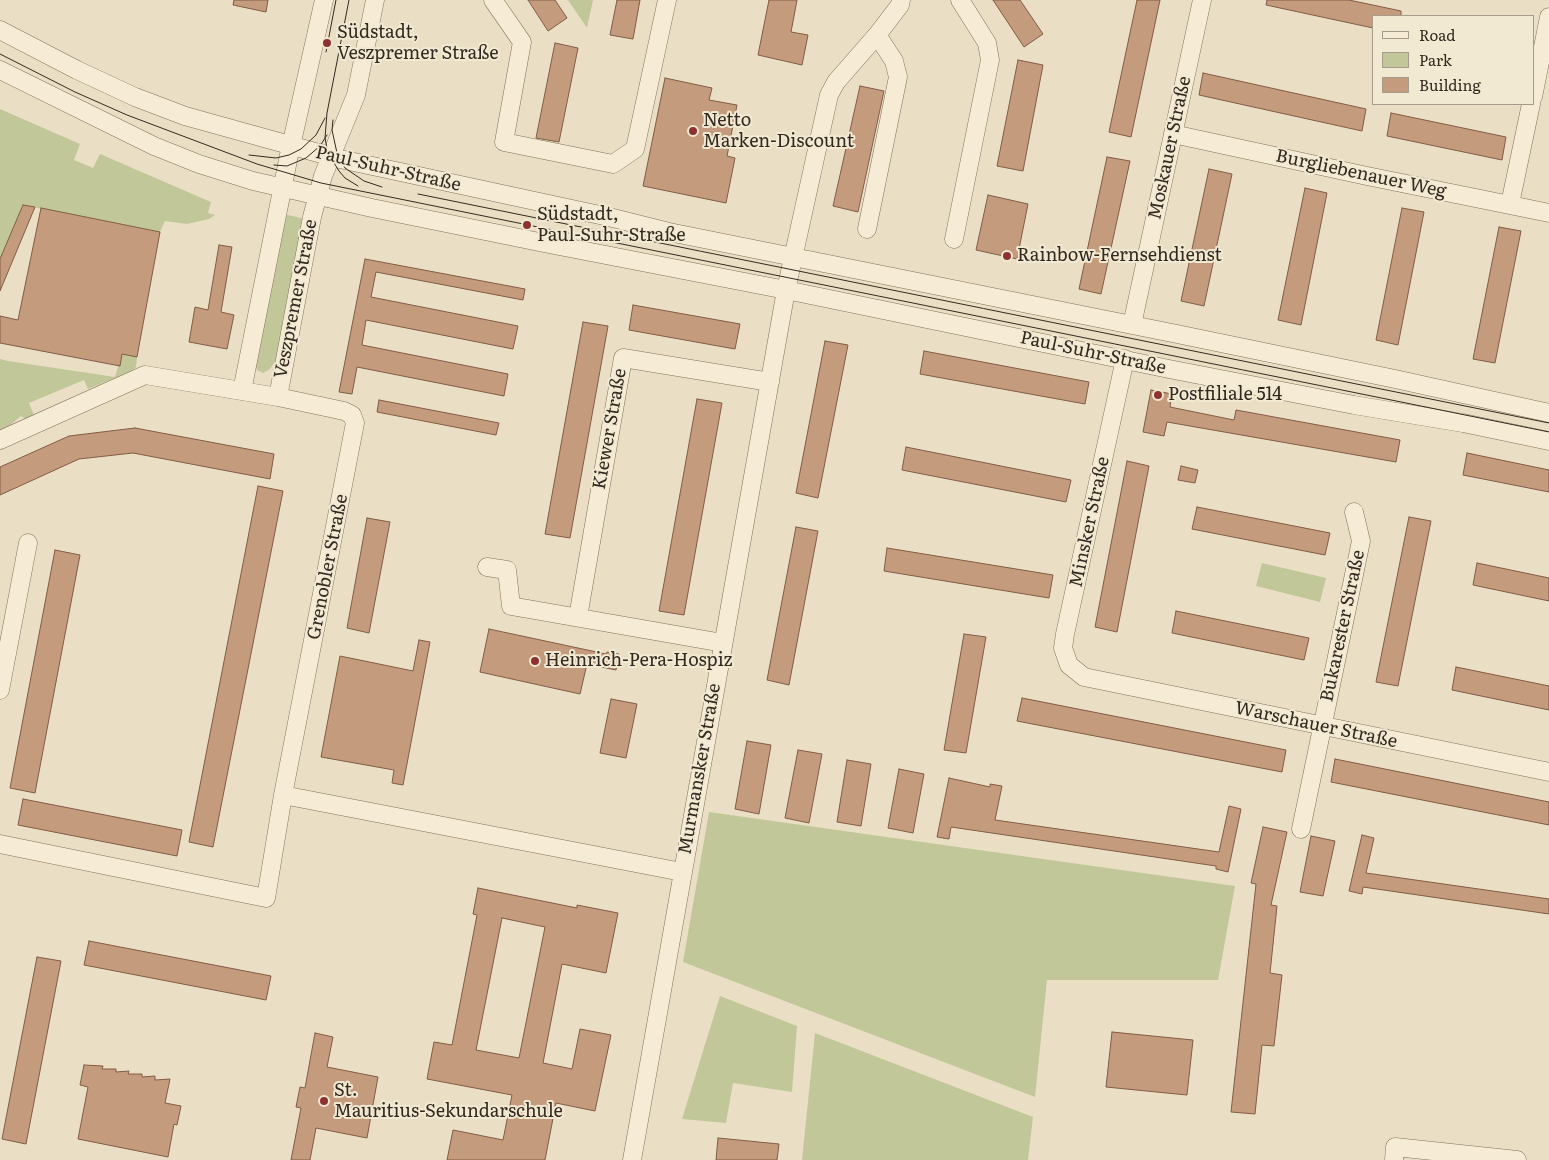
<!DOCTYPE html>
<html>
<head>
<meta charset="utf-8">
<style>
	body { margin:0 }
	#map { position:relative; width:1549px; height:1160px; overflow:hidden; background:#eadfc4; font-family:Literata,serif }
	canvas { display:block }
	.legend { position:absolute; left:1372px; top:15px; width:162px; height:90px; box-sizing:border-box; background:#f2e9d3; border:1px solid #a69c8b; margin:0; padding:6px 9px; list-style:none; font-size:15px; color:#34291f }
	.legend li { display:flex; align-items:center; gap:10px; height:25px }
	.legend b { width:25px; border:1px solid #a69c8b }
</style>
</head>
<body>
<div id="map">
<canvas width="1549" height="1160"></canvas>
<ul class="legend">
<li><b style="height:6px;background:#f6ecd6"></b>Road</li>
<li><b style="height:14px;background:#c1c799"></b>Park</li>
<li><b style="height:14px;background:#c59b7d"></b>Building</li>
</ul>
</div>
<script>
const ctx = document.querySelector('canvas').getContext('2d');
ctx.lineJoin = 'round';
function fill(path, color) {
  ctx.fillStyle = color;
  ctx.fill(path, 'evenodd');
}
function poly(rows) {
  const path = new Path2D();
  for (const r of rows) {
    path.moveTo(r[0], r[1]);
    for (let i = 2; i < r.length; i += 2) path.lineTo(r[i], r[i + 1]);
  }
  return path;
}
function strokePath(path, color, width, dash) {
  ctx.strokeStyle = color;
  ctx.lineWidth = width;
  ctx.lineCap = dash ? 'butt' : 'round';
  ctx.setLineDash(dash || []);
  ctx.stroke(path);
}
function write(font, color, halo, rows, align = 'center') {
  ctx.font = font + ' Literata,serif';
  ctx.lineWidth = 4;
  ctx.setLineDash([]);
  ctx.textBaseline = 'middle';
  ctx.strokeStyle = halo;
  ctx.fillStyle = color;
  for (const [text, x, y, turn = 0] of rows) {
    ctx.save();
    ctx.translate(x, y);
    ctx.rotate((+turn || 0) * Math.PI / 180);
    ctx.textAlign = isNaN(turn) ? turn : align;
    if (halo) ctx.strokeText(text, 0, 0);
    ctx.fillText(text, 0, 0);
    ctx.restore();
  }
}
const green = poly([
	[568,0,593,0,587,28],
	[0,109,80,144,74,160,93,168,100,154,211,202,208,213,215,215,209,219,187,224,165,221,160,232,23,205,0,259],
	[284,214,305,219,280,351,276,361,269,370,263,373,257,370,254,362],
	[122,354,137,357,136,367,132,371,88,389,84,380,29,403,34,415,25,419,21,416,9,426,0,430,0,359,8,361,115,377],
	[1262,563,1326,578,1320,602,1256,586],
	[709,812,1235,886,1218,980,1047,980,1035,1097,683,962],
	[720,996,797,1026,792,1092,733,1083,726,1123,682,1119],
	[815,1033,1033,1117,1028,1160,802,1160]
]);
const building = poly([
	[234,0,268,0,266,12,233,5,234,0],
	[528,0,555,0,567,18,548,31,528,0],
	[617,0,640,0,633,39,610,35,617,0],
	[769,0,797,0,791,32,808,35,802,65,758,55,769,0],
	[993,0,1020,0,1043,34,1024,47,993,0],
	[1137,0,1160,0,1131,137,1109,132,1137,0],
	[1267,0,1349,0,1401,11,1401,16,1373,16,1373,28,1266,5,1267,0],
	[555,43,578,48,559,142,536,138,555,43],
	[1018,60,1043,65,1023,171,997,166,1018,60],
	[1203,73,1366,109,1362,131,1199,95,1203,73],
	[665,78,712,88,709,100,737,105,727,156,735,158,726,203,643,186,665,78],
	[860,86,884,91,858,212,833,206,860,86],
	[1391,113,1506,137,1502,160,1387,136,1391,113],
	[1107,157,1130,161,1101,294,1079,289,1107,157],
	[1209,169,1232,174,1204,306,1181,301,1209,169],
	[1305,188,1327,193,1301,325,1278,320,1305,188],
	[988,195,1028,204,1017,259,976,250,988,195],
	[23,205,35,207,0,291,0,259,23,205],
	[41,208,160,232,137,357,122,354,120,366,0,343,0,316,18,320,41,208],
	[1402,208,1424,212,1398,345,1376,340,1402,208],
	[1499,227,1521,231,1495,363,1473,359,1499,227],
	[219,245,232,247,221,312,234,315,227,349,189,342,195,307,208,310,219,245],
	[365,259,525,289,523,300,376,272,371,297,518,326,513,349,366,320,362,345,508,374,504,396,357,367,352,394,339,392,365,259],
	[633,305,740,324,735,349,629,330,633,305],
	[583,322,608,326,570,538,545,534,583,322],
	[825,341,848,345,818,498,796,493,825,341],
	[924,351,1089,382,1085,404,920,374,924,351],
	[1151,390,1172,394,1170,407,1234,420,1236,410,1400,440,1396,462,1167,422,1164,436,1143,432,1151,390],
	[697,399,722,403,684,615,659,611,697,399],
	[379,400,499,423,496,435,377,412,379,400],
	[135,428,274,454,270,479,133,453,79,459,0,495,0,467,69,436,135,428],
	[906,447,1071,480,1066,502,902,470,906,447],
	[1467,453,1549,470,1549,492,1463,475,1467,453],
	[1127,461,1149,466,1117,632,1095,627,1127,461],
	[1181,466,1198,470,1195,483,1178,480,1181,466],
	[258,486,283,491,213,847,189,842,258,486],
	[1197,507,1330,533,1325,555,1192,529,1197,507],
	[1409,517,1431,521,1398,686,1376,682,1409,517],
	[367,518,390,522,369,633,347,628,367,518],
	[796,527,818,531,789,685,767,680,796,527],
	[887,548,1053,575,1049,598,884,571,887,548],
	[55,550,80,555,35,793,10,788,55,550],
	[1477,563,1549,578,1549,601,1473,585,1477,563],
	[1176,611,1309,638,1304,660,1172,633,1176,611],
	[489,629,606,654,607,652,619,654,616,670,587,664,580,694,480,672,489,629],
	[964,634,986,637,966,753,944,750,964,634],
	[419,640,430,642,403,785,392,783,394,770,321,757,340,656,413,671,419,640],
	[1456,667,1549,686,1549,710,1452,690,1456,667],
	[1022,698,1286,750,1282,772,1017,721,1022,698],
	[611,699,637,704,626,758,600,753,611,699],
	[747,741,771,745,759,814,735,809,747,741],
	[798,750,822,754,809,823,785,818,798,750],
	[1335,759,1549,802,1549,825,1331,782,1335,759],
	[847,760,871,764,861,826,837,822,847,760],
	[899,769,924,774,913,833,888,828,899,769],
	[949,778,990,787,990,784,1002,786,995,820,1219,852,1229,806,1241,809,1228,872,1216,869,1216,866,951,827,949,839,937,837,949,778],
	[23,799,182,830,177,856,18,825,23,799],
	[1263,827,1287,832,1271,905,1277,906,1270,973,1282,975,1274,1046,1262,1045,1255,1114,1231,1112,1256,884,1251,883,1263,827],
	[1362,835,1374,838,1366,873,1549,899,1549,914,1363,887,1362,894,1349,891,1362,835],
	[1311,836,1335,841,1323,896,1300,892,1311,836],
	[478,888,577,908,577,905,618,913,606,973,562,964,543,1063,572,1069,580,1029,611,1035,595,1111,556,1103,545,1160,447,1160,453,1130,503,1140,512,1095,427,1079,434,1042,452,1045,477,915,473,914,478,888],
	[502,918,545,927,519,1058,476,1050,502,918],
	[89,941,271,976,266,1000,84,965,89,941],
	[37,957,61,961,26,1144,2,1139,37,957],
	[1112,1032,1193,1040,1187,1095,1106,1087,1112,1032],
	[315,1033,333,1037,327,1067,378,1077,367,1138,316,1128,310,1160,291,1160,301,1108,296,1107,300,1087,305,1088,315,1033],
	[84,1065,103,1066,102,1069,116,1069,116,1072,129,1071,128,1074,142,1074,142,1077,155,1076,155,1080,170,1079,165,1103,181,1106,177,1125,174,1124,168,1157,78,1139,88,1087,80,1085,84,1065],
	[718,1138,779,1144,777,1160,716,1160,718,1138]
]);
const minor = poly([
	[493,0,522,42,504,142,613,164,635,149,667,0],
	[0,30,77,70,135,97,185,116,340,159,609,217,669,232,1177,334,1395,379,1549,413],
	[0,70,154,146,199,164,253,181,372,208,544,243,786,290,1169,369,1354,405,1463,423,1549,441],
	[1533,97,1549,17],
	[1173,134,1367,176,1549,213],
	[1510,204,1531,104],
	[867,229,898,77,894,61,877,35],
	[954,239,990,60,987,43,960,0],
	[1132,325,1202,0],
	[1125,359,1065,634,1063,648,1069,665,1084,677,1549,772],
	[242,391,289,155,324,0],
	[278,397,312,217,323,176,356,95,375,0],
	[0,440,145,375,278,397,344,411,352,415,355,423,283,795],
	[487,567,507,570,511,606,723,643],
	[578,617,623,358,770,382],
	[0,690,28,543],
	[1301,829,1361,541,1354,512],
	[0,844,266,898,283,795,682,872],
	[632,1160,786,290,829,95,836,82,877,35,900,5,901,0],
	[1394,1160,1395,1147,1517,1160]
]);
const tram = poly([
	[349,0,327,113,325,138,328,153,339,171,345,178,358,186],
	[326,52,336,0],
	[0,54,75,92,127,115,257,164,321,183,1549,432],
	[333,120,332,130,337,153,345,168,364,181,382,187],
	[249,155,276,158,289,155,301,149,316,135,325,118],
	[274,165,287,166,306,158,320,146,327,135],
	[418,194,1549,423]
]);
const markers = [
	[327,43,5,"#8d3131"],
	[693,131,5,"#8d3131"],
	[527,225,5,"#8d3131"],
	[1007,256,5,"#8d3131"],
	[1158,395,5,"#8d3131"],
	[535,661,5,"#8d3131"],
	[324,1101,5,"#8d3131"]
];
const poiNames = [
	["Südstadt,",337,33],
	["Veszpremer Straße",337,54],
	["Netto",703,121],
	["Marken-Discount",703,142],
	["Südstadt,",537,215],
	["Paul-Suhr-Straße",537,236],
	["Rainbow-Fernsehdienst",1017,256],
	["Postfiliale 514",1168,395],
	["Heinrich-Pera-Hospiz",545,661],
	["St.",334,1091],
	["Mauritius-Sekundarschule",334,1112]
];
const streetNames = [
	["Moskauer Straße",1170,148,-78],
	["Paul-Suhr-Straße",388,169,13],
	["Burgliebenauer Weg",1361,174,12],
	["Veszpremer Straße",296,299,-79],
	["Paul-Suhr-Straße",1093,353,12],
	["Kiewer Straße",610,429,-80],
	["Minsker Straße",1090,522,-78],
	["Grenobler Straße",328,567,-79],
	["Bukarester Straße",1343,626,-78],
	["Warschauer Straße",1316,725,12],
	["Murmansker Straße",700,769,-80]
];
fill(green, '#c1c799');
fill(building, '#c59b7d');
strokePath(building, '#805c44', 1);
strokePath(minor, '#83715c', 19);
strokePath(minor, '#f6ecd6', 18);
strokePath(tram, '#34291f', 1);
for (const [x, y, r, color] of markers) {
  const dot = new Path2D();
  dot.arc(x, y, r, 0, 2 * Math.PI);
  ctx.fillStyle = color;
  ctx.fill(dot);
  strokePath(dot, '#f2e9d3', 2);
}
write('18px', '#34291f', '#f2e9d3', poiNames, 'left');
write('18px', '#34291f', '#f2e9d3', streetNames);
</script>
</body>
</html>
